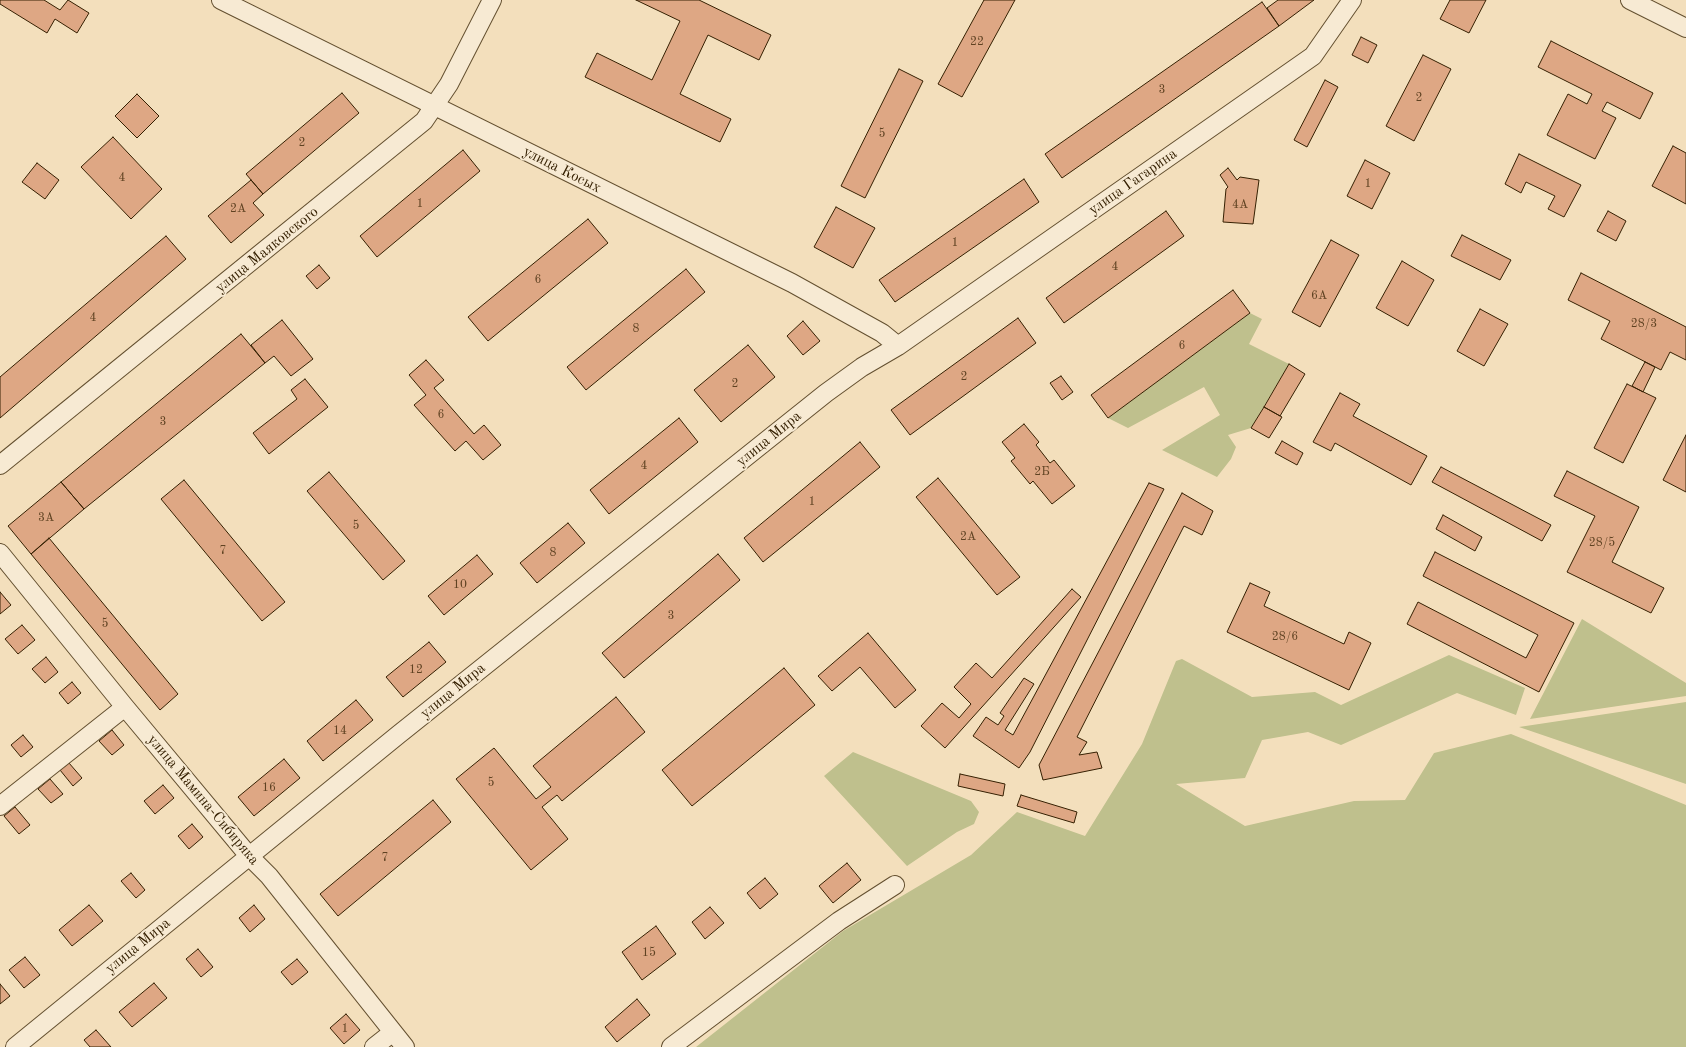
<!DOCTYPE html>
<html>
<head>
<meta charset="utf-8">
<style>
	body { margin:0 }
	canvas { display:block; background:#f3dfbc }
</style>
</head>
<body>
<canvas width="1686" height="1047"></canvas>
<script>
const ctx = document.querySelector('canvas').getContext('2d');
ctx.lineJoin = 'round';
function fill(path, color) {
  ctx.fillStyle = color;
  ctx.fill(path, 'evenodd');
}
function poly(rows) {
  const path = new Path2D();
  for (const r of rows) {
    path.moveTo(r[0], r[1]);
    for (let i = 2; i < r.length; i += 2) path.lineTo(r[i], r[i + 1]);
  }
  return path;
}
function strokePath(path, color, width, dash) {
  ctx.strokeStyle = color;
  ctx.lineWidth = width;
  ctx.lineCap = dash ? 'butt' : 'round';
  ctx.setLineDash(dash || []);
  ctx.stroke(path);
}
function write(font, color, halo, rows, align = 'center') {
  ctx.font = font + ' "Old Standard TT",serif';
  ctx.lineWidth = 4;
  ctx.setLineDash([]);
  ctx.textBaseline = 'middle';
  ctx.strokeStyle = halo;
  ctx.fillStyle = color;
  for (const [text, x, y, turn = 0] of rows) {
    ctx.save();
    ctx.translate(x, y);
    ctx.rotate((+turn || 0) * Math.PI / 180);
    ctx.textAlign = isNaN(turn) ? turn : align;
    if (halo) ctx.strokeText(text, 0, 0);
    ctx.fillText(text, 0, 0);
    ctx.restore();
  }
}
const green = poly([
	[1250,313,1262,319,1249,344,1289,364,1251,428,1228,435,1236,447,1231,459,1217,477,1162,450,1220,415,1204,387,1128,428,1108,418],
	[1582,619,1686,683,1686,696,1530,719],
	[1449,655,1525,688,1516,715,1457,693,1341,745,1308,732,1262,740,1245,778,1176,784,1245,826,1354,801,1405,800,1434,753,1511,734,1686,805,1686,1047,696,1047,843,931,971,855,1017,812,1085,836,1142,744,1176,661,1182,659,1252,697,1315,692,1341,705],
	[1686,702,1686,784,1519,727],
	[853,752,971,801,979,812,974,824,957,832,907,866,824,776]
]);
const building = poly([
	[0,0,44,0,60,10,68,0,89,13,77,33,55,19,47,33,0,4,0,0],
	[636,0,699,0,771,35,759,60,708,35,680,94,731,119,720,142,585,77,597,53,652,80,680,21,636,0],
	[984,0,1015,0,962,97,938,84,984,0],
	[1278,0,1314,0,1279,26,1267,8,1278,0],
	[1450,0,1486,0,1469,33,1440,19,1450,0],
	[1262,2,1279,26,1062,178,1045,154,1262,2],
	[1361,37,1377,45,1368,63,1352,55,1361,37],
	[1551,41,1653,93,1640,119,1607,102,1602,111,1616,118,1595,159,1547,135,1568,94,1587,104,1592,94,1538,67,1551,41],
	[1423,55,1451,69,1414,141,1386,126,1423,55],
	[899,69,923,81,865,198,841,186,899,69],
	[1325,80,1338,87,1307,147,1294,140,1325,80],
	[342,93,359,113,263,194,246,174,342,93],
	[137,94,159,116,137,138,115,116,137,94],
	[113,137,162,189,131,219,81,167,113,137],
	[1673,146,1686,153,1686,204,1652,186,1673,146],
	[463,150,480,171,377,257,360,236,463,150],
	[1519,154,1581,185,1564,217,1548,209,1555,196,1526,182,1521,193,1505,184,1519,154],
	[1365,160,1390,173,1372,209,1347,196,1365,160],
	[37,163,59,180,45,199,22,182,37,163],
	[1228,168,1237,180,1240,177,1259,180,1253,224,1223,222,1226,189,1228,187,1220,175,1228,168],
	[1024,179,1039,202,895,302,879,280,1024,179],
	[251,180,263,194,253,203,264,215,231,243,208,216,251,180],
	[836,207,875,228,853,268,814,247,836,207],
	[1166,211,1184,236,1064,323,1046,298,1166,211],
	[1608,211,1626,221,1616,241,1597,231,1608,211],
	[588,219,608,243,488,341,468,317,588,219],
	[1462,235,1511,260,1500,280,1451,256,1462,235],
	[166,236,186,259,0,418,0,377,166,236],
	[1331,240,1359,255,1320,327,1292,312,1331,240],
	[1402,261,1434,280,1408,326,1376,308,1402,261],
	[319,265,330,278,317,289,306,276,319,265],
	[686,269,705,292,586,390,567,367,686,269],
	[1581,273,1686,327,1686,360,1670,352,1661,370,1601,339,1610,321,1568,300,1581,273],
	[1233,290,1250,313,1108,418,1091,395,1233,290],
	[1480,309,1508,324,1484,366,1457,351,1480,309],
	[1018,318,1036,343,910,435,891,410,1018,318],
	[282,320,313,359,291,376,274,356,265,363,251,345,282,320],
	[803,321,820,341,803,355,787,336,803,321],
	[241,334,265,363,84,509,61,482,241,334],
	[748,345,775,377,721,422,694,390,748,345],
	[426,360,444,380,434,388,474,434,484,425,501,445,483,460,466,441,455,451,414,405,426,395,409,375,426,360],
	[1645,362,1655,367,1643,392,1632,386,1645,362],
	[1289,364,1305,374,1280,416,1264,407,1289,364],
	[1061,376,1073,392,1062,400,1050,383,1061,376],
	[305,379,328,407,269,454,253,433,297,399,291,390,305,379],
	[1627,384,1656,398,1623,463,1594,448,1627,384],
	[1340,393,1360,404,1353,416,1427,456,1411,485,1335,443,1331,451,1313,442,1340,393],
	[1264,407,1282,417,1269,438,1251,428,1264,407],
	[679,418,698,442,609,514,590,490,679,418],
	[1024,424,1039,442,1036,445,1050,463,1054,460,1075,486,1052,504,1033,481,1030,484,1011,461,1015,458,1002,442,1024,424],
	[1686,435,1686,492,1663,480,1686,435],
	[1282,441,1303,453,1297,465,1275,453,1282,441],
	[860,442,880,467,763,562,744,538,860,442],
	[1441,467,1551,525,1542,541,1432,482,1441,467],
	[1567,471,1639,507,1612,562,1664,588,1651,613,1567,572,1595,516,1554,496,1567,471],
	[329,472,405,561,383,580,307,491,329,472],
	[938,478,1020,577,997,595,916,497,938,478],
	[184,480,285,602,262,621,161,499,184,480],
	[61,482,84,509,31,554,8,526,61,482],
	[1149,483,1164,489,1030,752,1019,768,973,736,986,717,998,725,1004,716,1000,713,1024,678,1034,684,1005,730,1013,735,1149,483],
	[1182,493,1213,511,1202,535,1184,526,1077,737,1087,742,1079,755,1097,752,1102,768,1043,780,1039,765,1182,493],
	[1443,515,1482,537,1475,551,1436,529,1443,515],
	[568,523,585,543,537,583,520,563,568,523],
	[49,538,178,694,160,710,31,554,49,538],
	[1435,552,1574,623,1539,692,1407,624,1418,602,1526,658,1538,635,1423,576,1435,552],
	[718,554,740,580,624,678,602,653,718,554],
	[477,555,493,574,444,615,428,596,477,555],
	[1250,583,1270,592,1264,606,1344,644,1349,632,1371,643,1349,690,1227,632,1250,583],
	[1072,589,1081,597,945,748,921,726,942,703,959,718,971,704,954,687,976,663,992,678,1072,589],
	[0,592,11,605,0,614,0,592],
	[22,625,35,640,18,654,5,639,22,625],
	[868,633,916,690,895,708,860,667,832,691,818,676,868,633],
	[429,642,446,662,403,697,386,677,429,642],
	[46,657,58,672,45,683,32,669,46,657],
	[784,668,815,705,692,806,662,770,784,668],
	[72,682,81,693,68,704,59,693,72,682],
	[616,697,645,732,562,801,557,795,542,807,568,839,531,870,456,779,494,748,536,799,551,787,533,766,616,697],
	[356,700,373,720,323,761,307,741,356,700],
	[112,730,124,745,112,755,99,741,112,730],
	[23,735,33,747,21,757,11,745,23,735],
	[284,759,300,778,254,816,238,797,284,759],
	[69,763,82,778,73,786,60,770,69,763],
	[960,774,1005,784,1003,796,958,786,960,774],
	[50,779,63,794,51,803,38,789,50,779],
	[163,785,174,798,155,814,144,801,163,785],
	[1021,795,1077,812,1074,823,1017,806,1021,795],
	[433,800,451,822,338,916,320,894,433,800],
	[15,807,30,825,19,834,4,816,15,807],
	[192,824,203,837,189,849,178,836,192,824],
	[847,863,861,880,833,903,819,886,847,863],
	[131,873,145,890,136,898,121,881,131,873],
	[765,878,778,894,760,909,747,893,765,878],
	[89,905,103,921,72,946,59,930,89,905],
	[254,905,265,919,250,932,239,918,254,905],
	[710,907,724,923,705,939,692,922,710,907],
	[656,926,676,954,642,980,622,952,656,926],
	[198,949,213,967,201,977,186,959,198,949],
	[25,957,40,975,24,988,9,970,25,957],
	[297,959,308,972,292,985,281,972,297,959],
	[154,983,167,998,132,1027,119,1012,154,983],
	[0,984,10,996,0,1004,0,984],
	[637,999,650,1015,617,1042,605,1027,637,999],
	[346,1014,360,1030,344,1044,330,1028,346,1014],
	[96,1030,111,1047,90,1047,84,1040,96,1030]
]);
const minor = poly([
	[221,0,792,283,882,333,898,346],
	[1630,0,1686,28],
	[0,465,424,121,449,84,492,0],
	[0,553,125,707,249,856,269,876,405,1047],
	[0,806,125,707],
	[15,1047,398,735,826,393,862,367,898,346,1313,56,1352,0],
	[374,1047,393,1032],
	[671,1047,839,921,895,885]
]);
const numberNames = [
	["22",977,42],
	["3",1162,90],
	["2",1419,98],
	["5",882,134],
	["2",302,143],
	["4",122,178],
	["1",1368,184],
	["1",420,204],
	["4А",1240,205],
	["2А",238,209],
	["1",955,243],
	["4",1115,267],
	["6",538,280],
	["6А",1319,296],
	["4",93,318],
	["28/3",1644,324],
	["8",636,329],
	["6",1182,346],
	["2",964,377],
	["2",735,384],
	["6",441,415],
	["3",163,422],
	["4",644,466],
	["2Б",1042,472],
	["1",812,502],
	["3А",46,518],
	["5",356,526],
	["2А",968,537],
	["28/5",1602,543],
	["7",223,551],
	["8",553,553],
	["10",460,585],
	["3",671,616],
	["5",105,624],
	["28/6",1285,637],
	["12",416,670],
	["14",340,731],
	["5",491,783],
	["16",269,788],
	["7",385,858],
	["15",649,953],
	["1",345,1029]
];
const streetNames = [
	["улица Косых",562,170,27],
	["улица Гагарина",1133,182,-35],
	["улица Маяковского",267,250,-39],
	["улица Мира",769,439,-39],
	["улица Мира",453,691,-39],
	["улица Мамина-Сибиряка",203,800,50],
	["улица Мира",138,946,-39]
];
fill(green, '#bfc08d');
fill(building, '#dea784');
strokePath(building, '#352002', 1);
strokePath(minor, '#645030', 20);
strokePath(minor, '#f7ead3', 18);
write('12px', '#5f4222', null, numberNames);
write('15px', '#352002', '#f7ead3', streetNames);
</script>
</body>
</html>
